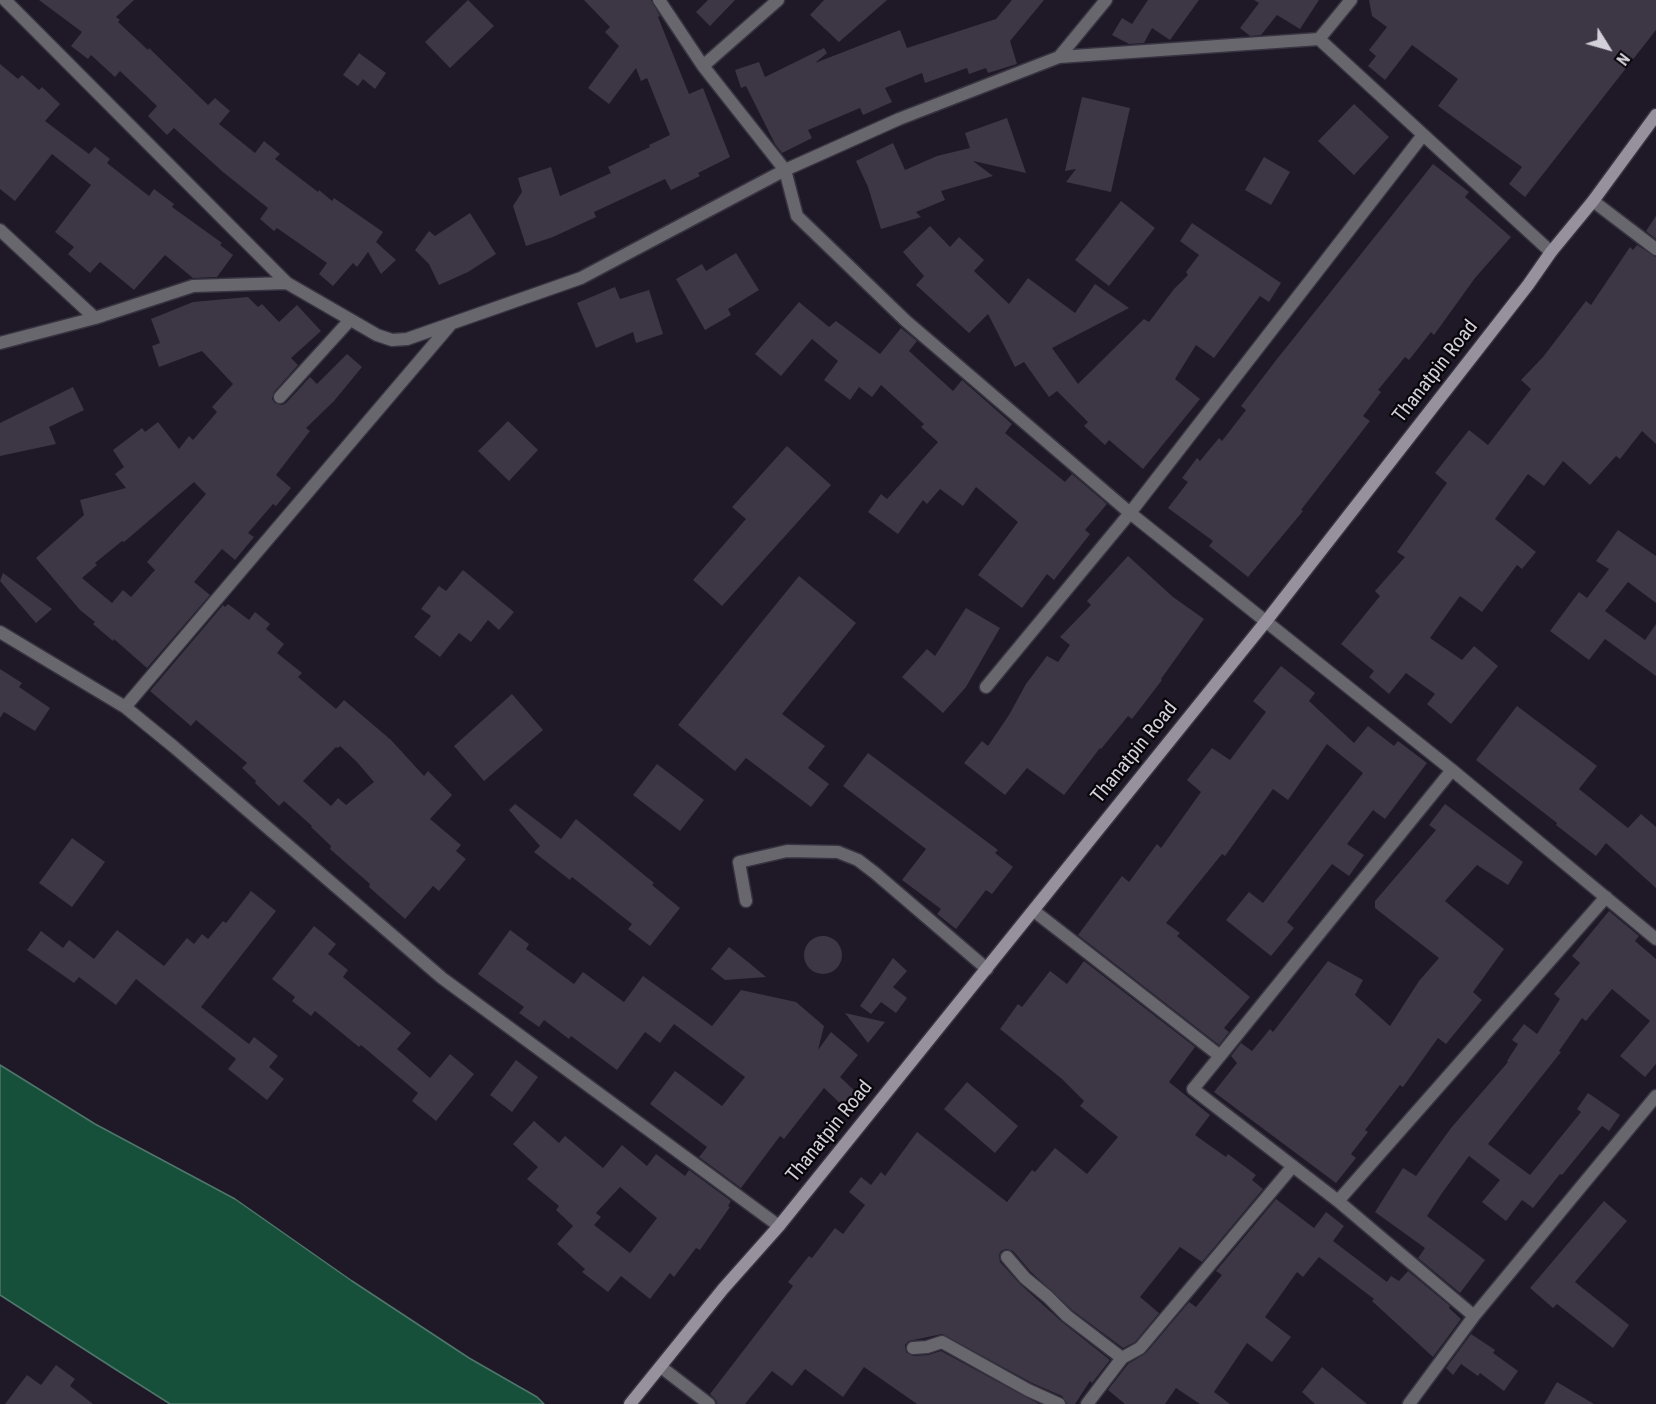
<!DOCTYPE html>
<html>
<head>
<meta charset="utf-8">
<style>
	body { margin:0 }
	#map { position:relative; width:1656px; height:1404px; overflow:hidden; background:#1f1927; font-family:"Roboto Condensed",sans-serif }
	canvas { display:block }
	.north { position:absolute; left:1578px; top:18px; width:60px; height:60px; -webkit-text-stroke:4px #08060b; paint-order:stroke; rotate:127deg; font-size:16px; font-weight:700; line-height:24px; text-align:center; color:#d4d0d9 }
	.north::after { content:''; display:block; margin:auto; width:21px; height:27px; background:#d4d0d9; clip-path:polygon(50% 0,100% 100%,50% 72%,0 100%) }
</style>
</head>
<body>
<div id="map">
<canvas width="1656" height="1404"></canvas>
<div class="north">N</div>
</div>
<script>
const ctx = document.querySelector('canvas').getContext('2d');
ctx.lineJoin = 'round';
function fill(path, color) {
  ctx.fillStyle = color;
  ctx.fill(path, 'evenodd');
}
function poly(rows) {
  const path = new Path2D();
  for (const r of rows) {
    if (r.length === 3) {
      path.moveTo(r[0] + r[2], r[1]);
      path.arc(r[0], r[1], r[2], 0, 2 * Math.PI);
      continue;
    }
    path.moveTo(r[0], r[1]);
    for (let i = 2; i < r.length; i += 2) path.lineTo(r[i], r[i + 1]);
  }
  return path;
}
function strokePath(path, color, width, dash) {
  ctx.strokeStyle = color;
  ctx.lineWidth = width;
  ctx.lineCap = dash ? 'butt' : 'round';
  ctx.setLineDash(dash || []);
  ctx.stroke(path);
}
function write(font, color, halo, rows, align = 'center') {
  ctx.font = font + ' "Roboto Condensed",sans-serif';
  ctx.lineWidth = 4.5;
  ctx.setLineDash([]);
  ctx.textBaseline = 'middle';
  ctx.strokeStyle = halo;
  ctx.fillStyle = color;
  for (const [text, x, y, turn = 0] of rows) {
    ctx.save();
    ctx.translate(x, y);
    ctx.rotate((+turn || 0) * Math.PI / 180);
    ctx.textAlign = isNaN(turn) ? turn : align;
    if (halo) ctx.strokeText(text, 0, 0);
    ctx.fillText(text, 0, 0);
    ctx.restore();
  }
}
const water = poly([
	[0,1065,95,1124,235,1199,352,1281,469,1358,537,1397,544,1404,170,1404,115,1369,0,1295,0,1065]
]);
const building = poly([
	[39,0,134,0,116,17,120,20,118,22,148,50,149,48,208,105,215,98,230,111,219,124,255,153,264,141,280,154,275,159,318,192,319,190,332,201,334,198,383,232,376,242,396,260,381,274,368,252,357,267,353,263,333,286,319,274,327,263,277,228,274,231,260,219,268,208,223,172,174,128,167,135,148,116,157,106,120,71,115,77,91,55,88,59,71,46,82,32],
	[468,0,494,26,450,68,425,42],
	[584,0,651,0,660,16,658,17,689,94,703,88,730,157,698,173,700,176,671,190,665,179,594,212,596,217,553,237,526,246,513,206,522,192,518,178,551,167,560,196,611,173,608,167,650,147,649,145,670,135,647,78,641,81,636,68,609,104,588,88,619,46,605,32,610,27],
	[708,0,735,0,710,26,696,12],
	[824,0,887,0,839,42,810,15],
	[1012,0,1044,0,1010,41,1017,64,988,73,986,68,969,74,967,68,925,83,922,73,885,88,892,102,863,115,860,108,808,130,812,138,782,153,775,144,746,86,741,88,735,70,759,62,765,77,824,48,827,53,815,63,900,30,907,48,996,19],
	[1148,0,1199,0,1170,40,1152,28,1144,43,1129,44,1112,35,1122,18,1132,24],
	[1254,0,1319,0,1300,29,1277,15,1261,35,1250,36,1240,28,1259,3],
	[1369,0,1656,0,1656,30,1525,197,1509,184,1522,167,1438,106,1458,79,1412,45,1385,80,1368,66,1376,56,1369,50,1387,27,1372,16],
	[359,53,386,73,375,89,363,79,358,86,343,75],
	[0,64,18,79,22,75,39,90,42,87,60,104,45,121,89,154,95,147,110,159,107,163,149,196,154,189,174,204,172,207,222,243,220,245,233,255,217,277,193,278,165,255,134,290,100,262,90,273,68,254,74,247,55,232,91,185,52,154,15,201,0,189],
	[1082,97,1130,108,1111,192,1066,182,1076,169,1065,171],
	[1354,104,1389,137,1354,175,1318,141],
	[1007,118,1026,173,973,161,993,176,941,191,945,200,916,212,921,217,881,229,868,187,856,161,893,143,905,170,937,156,970,148,965,133],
	[1264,157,1290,172,1271,205,1245,190],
	[1433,164,1469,192,1465,197,1511,237,1475,278,1434,335,1431,332,1409,360,1405,357,1378,390,1381,392,1363,416,1370,421,1301,510,1303,511,1248,577,1209,546,1213,541,1168,508,1188,482,1182,478,1197,458,1200,461,1219,438,1222,441,1246,410,1241,406,1277,359],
	[1121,201,1155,228,1109,286,1075,260],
	[470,213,496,254,468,272,439,285,429,264,415,250,429,231,435,236],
	[1656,216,1656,239,1646,231],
	[1192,223,1281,283,1269,302,1260,296,1214,358,1196,345,1175,379,1200,399,1143,469,1109,440,1105,445,1084,426,1088,422,1057,391,1049,397,1024,362,1015,367,988,314,969,333,916,285,924,276,903,252,930,226,950,247,959,237,984,260,974,271,1009,304,1028,278,1075,313,1095,284,1129,308,1052,348,1078,384,1144,319,1149,322,1174,289,1188,275,1186,272,1199,255,1180,241],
	[1637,245,1656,257,1656,444,1642,431,1620,459,1616,456,1590,485,1563,461,1544,486,1528,474,1495,519,1536,552,1522,569,1517,565,1482,612,1460,596,1430,638,1462,660,1474,646,1498,666,1451,724,1427,704,1435,694,1406,673,1389,694,1369,677,1374,671,1341,644,1380,596,1375,591,1405,557,1397,552,1447,483,1435,473,1469,430,1488,445,1531,389,1521,380,1543,357,1586,301,1591,305,1630,247,1633,250],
	[736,253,759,290,728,309,731,315,705,330,676,279,702,264,706,271],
	[615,287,620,299,649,290,663,334,636,343,633,332,596,348,577,303],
	[248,297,258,307,262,304,279,322,297,305,321,331,291,358,298,365,274,392,272,399,275,403,282,405,286,403,310,377,317,384,347,354,362,367,334,401,306,428,310,431,276,475,291,488,276,506,273,504,248,533,254,537,235,560,222,549,194,582,210,595,147,668,114,639,113,641,93,624,95,622,80,610,36,558,84,515,80,500,126,488,115,474,124,467,113,450,142,428,145,432,158,422,179,449,189,436,193,440,217,412,212,407,233,384,202,351,159,367,152,346,160,343,151,319,193,302],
	[194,482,206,494,147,562,155,570,131,597,123,590,112,603,82,578,97,565,95,563,122,541,124,542],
	[799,302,829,327,836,321,880,354,901,328,917,341,909,351,953,391,962,380,1012,424,1005,433,1065,482,1072,474,1107,504,1085,530,1090,534,1054,580,1047,574,1022,608,978,575,1018,522,976,487,963,506,940,489,927,504,923,500,898,534,868,512,881,494,887,499,938,442,921,427,924,424,881,385,872,397,859,387,850,400,824,380,838,361,812,339,781,376,755,354],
	[73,387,84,410,49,427,56,444,0,456,0,423],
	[508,421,538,450,509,481,478,451],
	[787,446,831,485,722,606,693,580,746,519,732,507],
	[1618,530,1656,556,1656,603,1628,582,1605,611,1645,640,1656,624,1656,676,1605,639,1589,660,1550,631,1579,592,1587,598,1609,569,1596,561],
	[1128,556,1173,597,1204,619,1161,679,1162,680,1132,719,1128,716,1101,749,1100,748,1064,795,1027,768,1005,795,964,763,982,741,988,746,1009,715,1026,684,1047,656,1058,662,1070,645,1060,637,1091,605,1087,601],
	[463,570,514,612,499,630,488,620,471,642,459,633,440,657,414,637,431,616,421,609,439,586,446,591],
	[3,573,52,609,36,623,0,581],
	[799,576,856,623,782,714,825,746,808,768,829,784,811,807,746,758,735,771,678,725],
	[228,604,249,620,255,612,270,624,266,629,284,644,277,653,302,673,298,677,336,709,344,700,391,740,424,776,428,771,452,795,430,819,461,845,456,851,466,859,439,891,433,886,405,919,369,887,370,884,330,849,331,846,311,827,312,826,284,801,279,806,255,783,256,781,242,768,247,763,196,720,191,726,150,691,223,605,225,607],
	[340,746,357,762,374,782,346,805,338,798,331,806,303,781,336,747,338,748],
	[966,608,1000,628,966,687,943,713,902,677,927,649,935,656],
	[1281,666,1315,693,1309,701,1354,743,1368,726,1394,746,1398,741,1427,763,1385,819,1373,810,1347,844,1364,855,1349,876,1332,864,1287,922,1294,928,1271,956,1226,920,1249,892,1263,903,1363,773,1327,744,1288,800,1273,789,1225,856,1222,854,1166,923,1180,933,1177,936,1250,997,1224,1028,1229,1032,1219,1045,1078,935,1122,876,1129,882,1157,844,1161,848,1201,792,1187,780,1212,748,1230,760,1266,712,1253,701],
	[0,669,22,683,19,687,50,708,35,731,4,712,0,718],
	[512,694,543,730,484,781,454,746],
	[1517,706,1597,766,1579,789,1628,828,1641,814,1656,827,1656,888,1606,843,1596,856,1556,825,1557,823,1476,760],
	[868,753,998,850,995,853,1013,867,992,894,986,890,956,929,937,914,941,909,902,880,926,849,843,786],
	[657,764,704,800,680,831,633,795],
	[515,804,561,839,576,819,654,883,652,885,680,908,650,946,628,929,632,924,572,877,570,880,534,852,540,846,509,810],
	[1445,804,1523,862,1508,885,1477,865,1445,901,1504,949,1473,992,1482,1000,1446,1044,1438,1038,1403,1087,1400,1085,1365,1130,1368,1132,1351,1154,1356,1158,1336,1183,1214,1092,1237,1063,1231,1056,1241,1043,1252,1051,1270,1029,1273,1032,1328,961,1363,980,1355,995,1390,1026,1419,981,1439,958,1375,908,1375,901,1436,830,1429,825],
	[72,838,105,862,72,907,39,883],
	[251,891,276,911,201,1007,249,1044,254,1037,278,1056,269,1067,284,1079,267,1100,228,1069,236,1059,136,979,116,1005,79,977,74,983,27,950,41,931,63,948,69,940,94,959,117,930,164,966,187,938,194,944,202,934,208,939,223,921,226,923],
	[1609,911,1639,936,1635,941,1656,959,1656,1064,1645,1077,1620,1056,1650,1021,1612,989,1586,1021,1582,1018,1559,1051,1561,1052,1488,1144,1530,1175,1581,1112,1577,1109,1588,1093,1620,1115,1609,1131,1602,1126,1562,1175,1560,1174,1533,1208,1522,1200,1506,1221,1482,1202,1500,1180,1469,1156,1442,1193,1427,1216,1485,1260,1460,1293,1418,1258,1425,1248,1375,1212,1403,1168,1416,1176,1451,1128,1508,1062,1507,1061,1518,1044,1512,1040,1524,1024,1537,1034,1560,999,1554,994,1580,963,1572,956],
	[314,926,336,944,328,954,348,970,343,977,411,1033,397,1049,430,1078,450,1054,474,1074,436,1121,412,1101,418,1093,361,1045,359,1047,315,1011,311,1016,292,1001,295,997,272,979],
	[510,930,529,944,526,949,574,984,583,972,624,1002,643,976,712,1026,741,990,796,1002,824,1026,818,1050,831,1032,858,1055,840,1077,858,1094,845,1108,824,1088,784,1139,780,1136,741,1188,699,1157,707,1147,650,1104,675,1071,722,1106,745,1077,674,1024,660,1043,645,1032,617,1070,571,1036,569,1039,544,1020,539,1027,519,1013,524,1007,478,974],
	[823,955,19],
	[729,947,748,962,766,977,725,980,711,969],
	[893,958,907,971,893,987,907,998,896,1013,881,1002,871,1014,860,1006],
	[1084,961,1195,1047,1169,1082,1210,1115,1195,1135,1226,1157,1228,1154,1256,1175,1252,1180,1263,1189,1202,1262,1180,1247,1140,1297,1159,1313,1135,1342,1123,1348,1072,1310,1031,1272,1013,1251,1006,1249,1001,1251,999,1255,1000,1262,1020,1284,1062,1322,1110,1360,1092,1383,1090,1381,1075,1404,1067,1404,1062,1396,1032,1383,942,1334,909,1341,905,1345,906,1352,914,1356,928,1355,941,1351,1039,1404,917,1404,864,1367,843,1397,805,1369,792,1386,772,1371,745,1404,717,1404,716,1400,710,1394,793,1286,788,1282,809,1256,812,1258,835,1228,843,1234,865,1205,849,1192,861,1177,871,1185,881,1172,885,1176,917,1132,1007,1202,1032,1170,1035,1172,1055,1148,1087,1174,1118,1137,1080,1106,1084,1101,1062,1079,1000,1029,1018,1004,1022,1007,1050,971,1067,984],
	[845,1013,885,1022,868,1043],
	[516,1060,538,1077,512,1112,490,1095],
	[967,1082,1018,1126,995,1153,944,1109],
	[534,1121,559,1143,565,1136,603,1168,622,1145,647,1166,656,1154,685,1176,689,1170,731,1201,728,1206,730,1207,700,1250,696,1248,674,1277,670,1273,650,1299,621,1276,608,1292,582,1272,585,1269,557,1244,573,1226,556,1210,559,1206,527,1179,538,1167,513,1144],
	[620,1187,657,1218,630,1253,594,1225,601,1217,596,1213],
	[1276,1199,1314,1228,1326,1212,1344,1226,1333,1241,1387,1282,1391,1276,1399,1281,1408,1271,1450,1306,1449,1308,1461,1319,1433,1357,1372,1301,1374,1299,1319,1257,1303,1277,1297,1272,1265,1317,1291,1337,1272,1362,1247,1343,1214,1392,1230,1404,1200,1404,1176,1388,1165,1404,1125,1404,1108,1390,1128,1364,1146,1353,1189,1302,1196,1307,1222,1275,1216,1271],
	[1604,1201,1627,1221,1575,1282,1629,1325,1613,1348,1557,1304,1553,1308,1530,1288],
	[1471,1334,1495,1350,1493,1353,1518,1371,1504,1391,1480,1373,1478,1376,1461,1364,1453,1375,1446,1368],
	[56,1365,75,1379,70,1386,93,1404,5,1404,27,1375,41,1385],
	[1322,1367,1367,1404,1315,1404,1302,1392],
	[1557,1382,1594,1404,1544,1404]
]);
const street = poly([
	[5,0,287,283],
	[659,0,703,66],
	[778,0,703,66,785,170,797,216,906,321,1130,513,1452,770,1656,939],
	[1319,39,1551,252],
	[1059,57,1106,0],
	[1593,201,1656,249],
	[0,230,95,318],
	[0,343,95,318,193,286,287,283,377,335,392,340,407,339,581,278,785,170,899,119,1059,57,1319,39,1351,0],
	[280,397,350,320],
	[0,632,125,707,174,747,442,978,779,1226],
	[986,687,1130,513,1423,135],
	[125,707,451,324],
	[746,901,739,862,787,851,838,852,858,860,875,873,987,969],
	[1034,911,1220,1056,1193,1089,1338,1201,1474,1316],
	[1220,1056,1452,770],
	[1338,1201,1606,897],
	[1007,1257,1025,1278,1048,1297,1067,1316,1122,1358,1140,1348,1293,1166],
	[913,1348,927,1347,942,1342,1028,1390,1059,1404],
	[661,1367,709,1404],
	[1087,1404,1122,1358],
	[1409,1404,1474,1316,1656,1096]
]);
const secondary = poly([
	[630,1404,723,1289,779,1226,1267,620,1528,285,1551,252,1593,201,1656,115]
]);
const streetNames = [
	["Thanatpin Road",1436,372,-52],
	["Thanatpin Road",1135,753,-51],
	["Thanatpin Road",830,1132,-51]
];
fill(water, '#16503a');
strokePath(water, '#4f766a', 1.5);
fill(building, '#3c3645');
strokePath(street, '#383340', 15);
strokePath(secondary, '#383340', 15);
strokePath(street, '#69676e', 12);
strokePath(secondary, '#96919d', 12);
write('20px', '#d4d0d9', '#08060b', streetNames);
</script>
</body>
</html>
